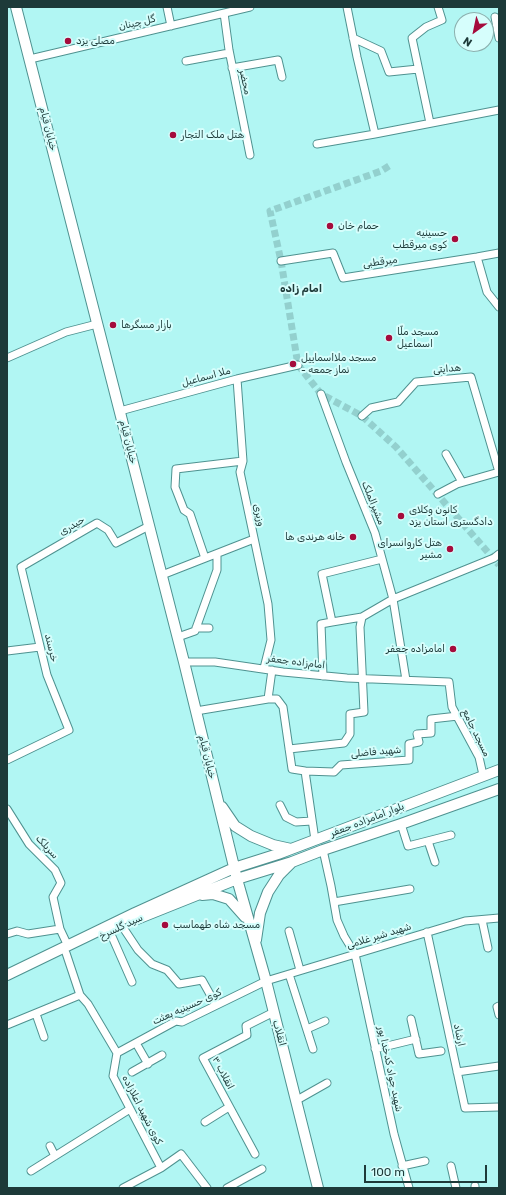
<!DOCTYPE html>
<html>
<head>
<meta charset="utf-8">
<style>
	body { margin:0 }
	#map { position:relative; width:506px; height:1195px; overflow:hidden; background:#b1f6f3; font-family:Rubik,sans-serif }
	canvas { display:block }
	.frame { position:absolute; inset:0; border:8px solid #1d3a39; pointer-events:none }
	.north { position:absolute; left:454px; top:12px; width:40px; height:40px; box-sizing:border-box; background:#d6fefc; border:1px solid #8cb0ae; border-radius:50%; rotate:213deg; font-size:11px; font-weight:700; line-height:16px; text-align:center; color:#1d3a39 }
	.north::after { content:''; display:block; margin:auto; width:14px; height:18px; background:#a50b3c; clip-path:polygon(50% 0,100% 100%,50% 72%,0 100%) }
	.scale { position:absolute; left:364px; top:1165px; width:123px; height:18px; box-sizing:border-box; border:2px solid #1d3a39; border-top:0; padding-left:5px; font-size:12px; line-height:14px; white-space:nowrap; color:#1d3a39; -webkit-text-stroke:3px #d6fefc; paint-order:stroke }
</style>
</head>
<body>
<div id="map">
<canvas width="506" height="1195"></canvas>
<div class="frame"></div>
<div class="north">N</div>
<div class="scale">100 m</div>
</div>
<script>
const ctx = document.querySelector('canvas').getContext('2d');
ctx.lineJoin = 'round';
function poly(rows) {
  const path = new Path2D();
  for (const r of rows) {
    path.moveTo(r[0], r[1]);
    for (let i = 2; i < r.length; i += 2) path.lineTo(r[i], r[i + 1]);
  }
  return path;
}
function strokePath(path, color, width, dash) {
  ctx.strokeStyle = color;
  ctx.lineWidth = width;
  ctx.lineCap = dash ? 'butt' : 'round';
  ctx.setLineDash(dash || []);
  ctx.stroke(path);
}
function write(font, color, halo, rows, align = 'center') {
  ctx.font = font + ' Rubik,"Noto Naskh Arabic",sans-serif';
  ctx.lineWidth = 4;
  ctx.setLineDash([]);
  ctx.textBaseline = 'middle';
  ctx.strokeStyle = halo;
  ctx.fillStyle = color;
  for (const [text, x, y, turn = 0] of rows) {
    ctx.save();
    ctx.translate(x, y);
    ctx.rotate((+turn || 0) * Math.PI / 180);
    ctx.textAlign = isNaN(turn) ? turn : align;
    if (halo) ctx.strokeText(text, 0, 0);
    ctx.fillText(text, 0, 0);
    ctx.restore();
  }
}
const minorTunnel = poly([
	[389,166,381,171,270,211,281,261,298,365,321,394,362,416,396,447,499,565]
]);
const minor = poly([
	[167,7,171,26],
	[347,7,357,57,375,134],
	[224,13,229,50,250,155],
	[495,17,499,38],
	[353,38,381,51,389,72,418,69],
	[30,59,250,7],
	[186,61,229,53],
	[232,68,278,60,282,77],
	[430,123,412,38,426,27,442,20,438,7],
	[317,144,375,134,499,110],
	[477,257,487,292,499,307],
	[281,261,333,253,343,278,477,257,499,253],
	[7,358,66,332,97,324],
	[237,379,243,461,240,472,268,604,271,640,264,668],
	[321,394,346,462,375,533,393,599,406,680],
	[120,411,237,379,298,365],
	[362,416,371,408,398,402,416,382,471,377,499,472],
	[446,454,462,482],
	[438,494,457,484,499,472],
	[205,558,190,514,184,510,175,487,176,469,243,461],
	[162,575,254,539],
	[332,622,362,617],
	[196,628,209,628],
	[178,637,195,631,217,570,217,554],
	[7,651,40,647],
	[184,662,215,662,283,672,347,678,449,682,452,707,479,757,483,775],
	[323,676,321,624,332,622,322,574,382,559],
	[268,699,272,670],
	[196,711,268,699,277,699,283,707,292,769,305,771,315,840],
	[289,749,344,743,350,734,350,714,364,712,360,627,362,617,393,599,494,558,499,554],
	[7,760,69,730,47,675,21,567,97,523,108,530,116,543,149,526],
	[305,771,334,772,341,765,409,760,409,744,419,742,417,734,431,733,431,719,458,716],
	[280,805,286,817,296,822,312,821],
	[7,809,29,844,55,870,61,883,53,897,60,929,68,946],
	[401,824,408,846,451,835],
	[428,841,435,862],
	[323,850,331,886,337,920,344,936,355,954,394,1134,409,1188],
	[334,902,410,889],
	[482,920,488,948],
	[122,926,138,950,152,964,167,970,179,984,202,980,216,1005],
	[289,931,300,970],
	[110,932,132,982],
	[427,932,465,1108,499,1107],
	[7,934,17,931,28,934,60,929],
	[66,953,80,995,88,1004,117,1053,113,1076,161,1168],
	[289,974,313,1049],
	[499,1006,497,1007,499,1015],
	[36,1014,44,1037],
	[411,1019,419,1054,441,1051],
	[7,1025,80,995],
	[307,1029,325,1021],
	[136,1043,148,1064],
	[375,1049,416,1039],
	[117,1053,176,1021,182,1022,266,981,465,921,499,918],
	[132,1072,162,1055],
	[457,1072,499,1066],
	[297,1100,327,1083],
	[205,1122,229,1107],
	[50,1146,55,1156],
	[255,1154,203,1058,247,1035,246,1026,274,1012],
	[402,1166,425,1161],
	[451,1166,456,1188],
	[31,1171,130,1109],
	[475,1186,475,1188],
	[123,1188,161,1168,181,1154,207,1188],
	[227,1188,262,1169]
]);
const secondary = poly([
	[16,7,184,662,237,879,266,981,318,1188],
	[222,807,235,826,251,836,273,845,291,849],
	[202,895,213,894,229,899,245,917],
	[137,919,237,879,292,862,323,850,401,824,499,789],
	[256,940,260,913,268,892,279,875,292,862],
	[7,975,135,913,234,868,278,854,499,770]
]);
const markers = [
	[68,41,4,"#a50b3c"],
	[173,135,4,"#a50b3c"],
	[330,226,4,"#a50b3c"],
	[455,239,4,"#a50b3c"],
	[113,325,4,"#a50b3c"],
	[389,338,4,"#a50b3c"],
	[293,364,4,"#a50b3c"],
	[401,516,4,"#a50b3c"],
	[353,537,4,"#a50b3c"],
	[450,549,4,"#a50b3c"],
	[453,649,4,"#a50b3c"],
	[165,925,4,"#a50b3c"]
];
const streetNames = [
	["گل چینان",137,23,-13],
	["محضر",245,82,78],
	["خیابان قیام",48,129,76],
	["میرقطبی",380,262,-8],
	["هدایتی",447,369,-5],
	["ملا اسماعیل",206,377,-15],
	["خیابان قیام",128,442,76],
	["مشیرالملک",373,503,68],
	["وزیری",259,515,78],
	["حیدری",72,526,-30],
	["خرسند",51,648,76],
	["امام‌زاده جعفر",296,662,7],
	["مسجد جامع",476,733,64],
	["شهید فاضلی",376,752,-5],
	["خیابان قیام",207,757,76],
	["بلوار امامزاده جعفر",367,820,-21],
	["سرپلک",47,847,47],
	["سید گلسرخ",121,927,-25],
	["شهید شیر غلامی",379,936,-17],
	["کوی حسینیه بعثت",187,1007,-24],
	["انقلاب",279,1033,75],
	["ارشاد",459,1035,78],
	["شهید جواد کدخدا پور",390,1069,78],
	["انقلاب ۳",223,1073,63],
	["کوی شهید اعلازاده",142,1110,63]
];
const poiNames = [
	["مصلی یزد",76,41],
	["هتل ملک التجار",181,135],
	["حمام خان",338,226],
	["حسینیه",447,233,"right"],
	["کوی میرقطب",447,245,"right"],
	["بازار مسگرها",121,325],
	["مسجد ملّا",397,332],
	["اسماعیل",397,344],
	["مسجد ملااسماییل",301,358],
	["- نماز جمعه",301,370],
	["کانون وکلای",409,510],
	["دادگستری استان یزد",409,522],
	["خانه هرندی ها",345,537,"right"],
	["هتل کاروانسرای",442,543,"right"],
	["مشیر",442,555,"right"],
	["امامزاده جعفر",445,649,"right"],
	["مسجد شاه طهماسب",173,925]
];
const neighbourhoodNames = [
	["امام زاده",301,289]
];
strokePath(minorTunnel, '#93d0ce', 7, [7, 3.5]);
strokePath(minor, '#4f9290', 9);
strokePath(secondary, '#4f9290', 12);
strokePath(minor, '#fff', 7);
strokePath(secondary, '#fff', 10);
for (const [x, y, r, color] of markers) {
  const dot = new Path2D();
  dot.arc(x, y, r, 0, 2 * Math.PI);
  ctx.fillStyle = color;
  ctx.fill(dot);
  strokePath(dot, '#d6fefc', 1.5);
}
write('10px', '#1d3a39', '#d6fefc', streetNames);
write('10px', '#1d3a39', '#d6fefc', poiNames, 'left');
write('bold 11px', '#1d3a39', '#d6fefc', neighbourhoodNames);
</script>
</body>
</html>
